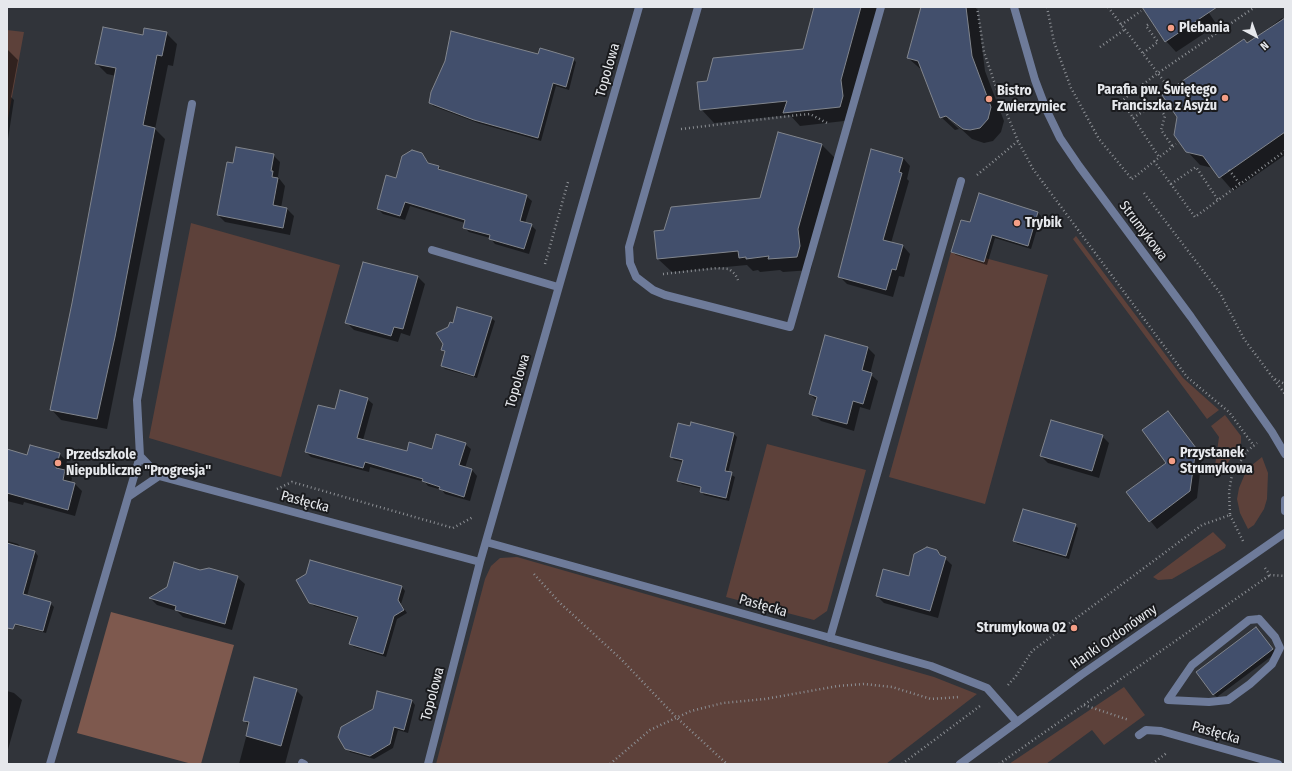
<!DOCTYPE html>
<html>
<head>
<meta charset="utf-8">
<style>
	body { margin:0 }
	#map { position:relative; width:1292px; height:771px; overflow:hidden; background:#31343a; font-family:"Fira Sans Condensed",sans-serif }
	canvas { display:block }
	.frame { position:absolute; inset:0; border:8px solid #e6e8ec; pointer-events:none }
	.north { position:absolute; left:1236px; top:16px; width:40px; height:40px; -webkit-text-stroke:3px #1a1b1e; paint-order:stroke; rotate:139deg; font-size:11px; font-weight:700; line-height:16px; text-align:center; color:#e6e8ec }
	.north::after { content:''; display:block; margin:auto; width:14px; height:18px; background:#e6e8ec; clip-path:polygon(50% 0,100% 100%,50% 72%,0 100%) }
</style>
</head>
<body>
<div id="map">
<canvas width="1292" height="771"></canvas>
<div class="frame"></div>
<div class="north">N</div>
</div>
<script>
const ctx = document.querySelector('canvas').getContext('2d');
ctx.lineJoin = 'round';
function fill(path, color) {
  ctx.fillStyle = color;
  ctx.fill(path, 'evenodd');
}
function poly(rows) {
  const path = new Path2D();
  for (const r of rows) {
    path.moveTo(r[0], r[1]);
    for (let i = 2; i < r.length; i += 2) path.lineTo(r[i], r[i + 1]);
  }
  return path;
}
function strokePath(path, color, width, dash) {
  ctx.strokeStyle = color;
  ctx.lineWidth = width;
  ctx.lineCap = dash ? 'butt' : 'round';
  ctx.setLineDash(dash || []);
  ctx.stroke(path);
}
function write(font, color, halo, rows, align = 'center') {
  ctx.font = font + ' "Fira Sans Condensed",sans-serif';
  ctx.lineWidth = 4;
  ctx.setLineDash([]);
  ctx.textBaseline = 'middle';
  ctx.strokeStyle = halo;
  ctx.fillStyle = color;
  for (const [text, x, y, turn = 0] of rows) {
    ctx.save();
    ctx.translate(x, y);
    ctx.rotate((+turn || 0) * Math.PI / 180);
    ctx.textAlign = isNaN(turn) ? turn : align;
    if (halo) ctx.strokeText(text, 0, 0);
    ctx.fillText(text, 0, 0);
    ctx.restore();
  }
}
const green = poly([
	[7,30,24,32,7,124],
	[191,223,340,265,281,477,149,438],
	[1076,236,1183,378,1219,410,1207,419,1073,239],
	[951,252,983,262,985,258,1048,275,985,504,889,477],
	[1225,415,1241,436,1241,443,1227,464,1222,466,1215,466,1219,437,1211,426],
	[767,444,866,470,827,611,814,620,726,597],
	[1262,457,1268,473,1267,499,1264,509,1254,525,1248,529,1240,513,1237,499,1239,488,1247,469],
	[1213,532,1226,545,1225,548,1172,579,1158,580,1153,577],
	[517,557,934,677,977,694,886,764,436,764,485,579,491,566,500,558],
	[1124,687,1145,715,1104,745,1092,730,1046,764,1009,764]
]);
const forest = poly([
	[111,612,234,645,201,764,192,764,77,733]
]);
const shadow = poly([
	[815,7,875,7,878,9,853,120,800,126,790,115,714,123,701,109,800,65],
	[923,7,977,7,985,71,1004,121,1001,132,993,141,984,143,972,139,948,117,948,119,959,129,955,130,941,117,924,72,908,58],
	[1143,7,1205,7,1217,25,1176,52,1166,41],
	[1282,18,1285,21,1285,155,1233,191,1213,168,1200,165,1187,151,1248,44],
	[166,33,177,44,173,66,168,65,155,129,165,139,107,429,61,420,51,409,73,303,116,76,107,74,96,63,143,36],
	[7,49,18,60,11,97,14,100,8,139],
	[539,55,573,59,576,62,569,90,556,86,541,141,478,123,433,106,430,102],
	[779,133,822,145,835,158,811,243,813,260,811,270,783,272,780,270,760,272,758,270,753,271,747,265,672,272,658,259,665,231,761,199],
	[422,153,430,165,439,167,443,172,526,196,532,201,525,223,531,225,536,230,529,254,495,244,490,238,469,232,464,227,465,223,410,206,405,220,383,214,378,209,397,179],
	[273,155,280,162,278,177,285,186,281,208,287,209,294,216,290,235,225,222,218,215,234,164],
	[903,158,910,166,907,179,909,181,891,243,903,246,910,254,904,277,899,276,893,297,847,284,839,276],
	[980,194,1038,213,1041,216,1031,249,995,238,987,265,956,255,952,252,970,223],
	[418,277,425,284,410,336,401,333,398,342,354,330,346,322],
	[491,318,495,321,477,378,445,369,442,366,445,352,442,350,454,324],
	[826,336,868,348,875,355,870,374,878,381,870,410,860,407,854,431,821,421,814,414,817,401,810,394],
	[367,399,373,404,363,440,407,452,432,450,465,444,471,449,465,468,472,470,477,476,470,501,445,494,442,490,428,486,425,482,370,467,369,472,311,457,306,452,335,411],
	[1168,412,1202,456,1197,498,1157,529,1128,493,1167,463],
	[691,428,734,434,737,437,728,473,735,477,729,501,704,495,701,491,702,489,682,484,678,481,683,462,674,460,671,456],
	[1102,436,1109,443,1099,478,1048,463,1041,456],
	[7,453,28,456,59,454,67,461,64,471,72,478,71,483,75,484,82,491,75,516,24,502,23,505,7,501],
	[1075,525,1078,528,1069,559,1017,544,1014,540],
	[7,541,18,544,22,549,35,552,38,556,27,596,50,603,54,607,46,633,7,623],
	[937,551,952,565,938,618,884,603,877,596,909,577],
	[310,561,402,587,405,591,401,604,407,613,397,619,386,657,354,647,350,644,359,619,314,606,310,602,307,575],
	[200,571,237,577,245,584,232,630,183,617,177,611,157,605,151,599],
	[1259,631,1276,653,1217,697,1213,694],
	[296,690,303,697,285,764,239,764,249,726,244,720],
	[7,691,14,693,22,700,7,753],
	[378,692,412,701,415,705,408,733,398,730,393,748,374,759,350,752,346,748,373,709]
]);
const building = poly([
	[814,7,861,7,841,80,843,96,840,107,783,113,787,101,700,110,697,82,707,81,713,58,803,49,814,7],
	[921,7,966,7,972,56,991,107,988,119,980,128,970,130,963,129,946,116,940,118,918,61,907,58,921,7],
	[1142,7,1217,7,1165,42,1142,7],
	[1285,18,1285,132,1219,178,1203,156,1186,152,1174,135,1177,117,1162,95,1244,39,1247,43,1285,18],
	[103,27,143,35,144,28,167,32,162,56,157,55,143,125,155,128,115,337,97,419,50,410,72,303,116,68,95,64,103,27],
	[451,31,538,54,540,48,574,58,566,87,553,83,538,138,474,120,429,103,431,92,445,61,451,31],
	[778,132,822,144,798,229,800,246,797,257,768,259,769,256,746,259,746,257,739,258,738,251,657,259,654,231,664,230,671,207,760,198,778,132],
	[236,147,274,154,271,171,273,171,272,177,278,178,273,205,287,208,283,228,217,215,227,162,233,163,236,147],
	[871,149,903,158,899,172,902,173,883,240,903,245,896,270,892,269,886,290,838,277,871,149],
	[412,150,422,153,428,163,439,166,438,169,527,195,520,221,532,224,524,249,489,239,490,235,463,228,465,220,405,202,400,216,377,209,386,175,396,178,402,156,412,150],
	[979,193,1038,212,1028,246,992,235,984,262,951,252,961,220,970,222,979,193],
	[363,262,418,276,403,329,394,327,391,336,345,323,363,262],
	[457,307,492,317,474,376,441,366,445,351,441,350,443,344,436,333,448,327,450,322,453,323,457,307],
	[825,335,868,347,862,370,872,373,863,404,853,401,847,424,812,415,817,397,809,394,825,335],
	[340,390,368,398,357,438,407,451,409,442,432,449,436,434,466,443,459,465,472,469,464,497,439,489,440,487,422,481,423,479,365,462,363,468,305,452,318,405,335,409,340,390],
	[1168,411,1196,448,1190,491,1149,522,1126,492,1166,463,1142,430,1168,411],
	[1051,420,1103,435,1092,471,1040,456,1051,420],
	[691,422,734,433,725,471,732,472,726,498,700,492,701,487,677,481,683,460,670,457,678,423,690,426,691,422],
	[30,445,60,453,56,468,65,470,63,480,75,483,68,510,7,493,7,449,27,455,30,445],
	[1023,509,1076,524,1066,556,1013,541,1023,509],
	[7,543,35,551,23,594,51,602,43,631,15,624,13,629,7,628,7,543],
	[927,547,937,550,940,555,946,557,930,611,876,596,883,569,909,576,914,554,927,547],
	[310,560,402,586,398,600,404,610,394,616,383,654,349,644,358,617,309,603,296,580,306,574,310,560],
	[174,562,200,570,209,568,238,576,225,624,175,610,176,606,149,598,167,587,174,562],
	[1256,627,1273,649,1213,695,1196,672,1256,627],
	[254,677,297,689,281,746,246,736,249,722,243,721,254,677],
	[377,691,412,700,404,730,394,727,390,744,370,756,345,749,338,737,341,727,373,709,377,691]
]);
const path = poly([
	[977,7,984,52,997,90,1018,141,1033,169,1187,377,1229,412,1254,446],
	[1047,7,1054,42,1071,88,1099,139,1131,178],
	[1108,7,1169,88],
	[1121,25,1141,11],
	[1100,47,1124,30],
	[1143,53,1158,42,1146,26,1150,23],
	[1125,87,1130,94,1122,101,1159,157],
	[1130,94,1158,73,1255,7],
	[1133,118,1156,103,1165,116,1161,130,1173,147],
	[681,129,798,115,810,114,829,124],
	[1154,161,1195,217,1285,151],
	[1229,170,1240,184],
	[977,175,1018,141],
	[1132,179,1176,144],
	[1171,184,1196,167,1218,200],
	[1144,193,1220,293,1244,339,1285,394],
	[545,264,568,182],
	[663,274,717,268,729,269,735,274,738,280],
	[1275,379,1285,384],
	[277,489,292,482,453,528,473,517],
	[1230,515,1243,541],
	[1265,568,1270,575,1285,576],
	[534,574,559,602,621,659,676,717,727,764],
	[1008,685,1016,676,1032,651,1202,525,1230,515,1229,491,1232,475,1247,451,1257,443],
	[1084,705,1129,720],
	[610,764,650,730,691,711,723,703,765,699,838,686,864,684,892,687,931,699,959,697],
	[902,764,980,706],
	[999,764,1270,575],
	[1152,764,1168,752]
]);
const service = poly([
	[698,7,629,247,630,263,636,277,653,290,665,295,790,327,881,7],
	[432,250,558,287],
	[1259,619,1275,637,1280,648,1272,664,1250,684,1228,700,1209,702,1168,700,1192,665,1249,620,1259,619],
	[830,638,961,181],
	[302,763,304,764]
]);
const minor = poly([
	[1014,7,1035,80,1046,109,1060,138,1079,166,1191,317,1272,432,1285,454],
	[159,476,140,456,137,400,192,104],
	[128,497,140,456],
	[486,542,931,666,987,688,1017,722],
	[1139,735,1146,730,1161,731,1278,764],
	[50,764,128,497,159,476,480,562],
	[428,764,480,562,639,7]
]);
const tertiary = poly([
	[1285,500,1285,511],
	[960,764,1081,675,1285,533]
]);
const markers = [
	[1171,28,4,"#f49e86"],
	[1225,98,4,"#f49e86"],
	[989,99,4,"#f49e86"],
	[1017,223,4,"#f49e86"],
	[1172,461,4,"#f49e86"],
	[58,463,4,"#f49e86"],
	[1074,628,4,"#f49e86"]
];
const poiNames = [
	["Plebania",1179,28],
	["Parafia pw. Świętego",1217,90,"right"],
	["Franciszka z Asyżu",1217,106,"right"],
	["Bistro",997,91],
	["Zwierzyniec",997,107],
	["Trybik",1025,223],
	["Przystanek",1180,453],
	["Strumykowa",1180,469],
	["Przedszkole",66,455],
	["Niepubliczne \"Progresja\"",66,471],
	["Strumykowa 02",1066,628,"right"]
];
const streetNames = [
	["Topolowa",608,70,-74],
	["Strumykowa",1143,231,53],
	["Topolowa",518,381,-74],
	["Pasłęcka",305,502,15],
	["Pasłęcka",763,606,16],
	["Hanki Ordonówny",1114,637,-35],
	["Topolowa",433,694,-75],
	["Pasłęcka",1216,733,16]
];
fill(green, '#5d413a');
fill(forest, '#7e594e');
fill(shadow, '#0007');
fill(building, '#424f6c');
strokePath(building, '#81858d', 1);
strokePath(path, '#8d9095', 2.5, [1, 3]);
strokePath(service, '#6e7b9a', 8);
strokePath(minor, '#6e7b9a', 8);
strokePath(tertiary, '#6e7b9a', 8);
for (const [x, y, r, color] of markers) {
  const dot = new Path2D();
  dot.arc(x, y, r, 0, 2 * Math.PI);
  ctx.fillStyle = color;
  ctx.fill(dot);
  strokePath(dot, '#1a1b1e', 1.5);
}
write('bold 14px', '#e6e8ec', '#1a1b1e', poiNames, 'left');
write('14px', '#e6e8ec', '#1a1b1e', streetNames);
</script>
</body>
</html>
